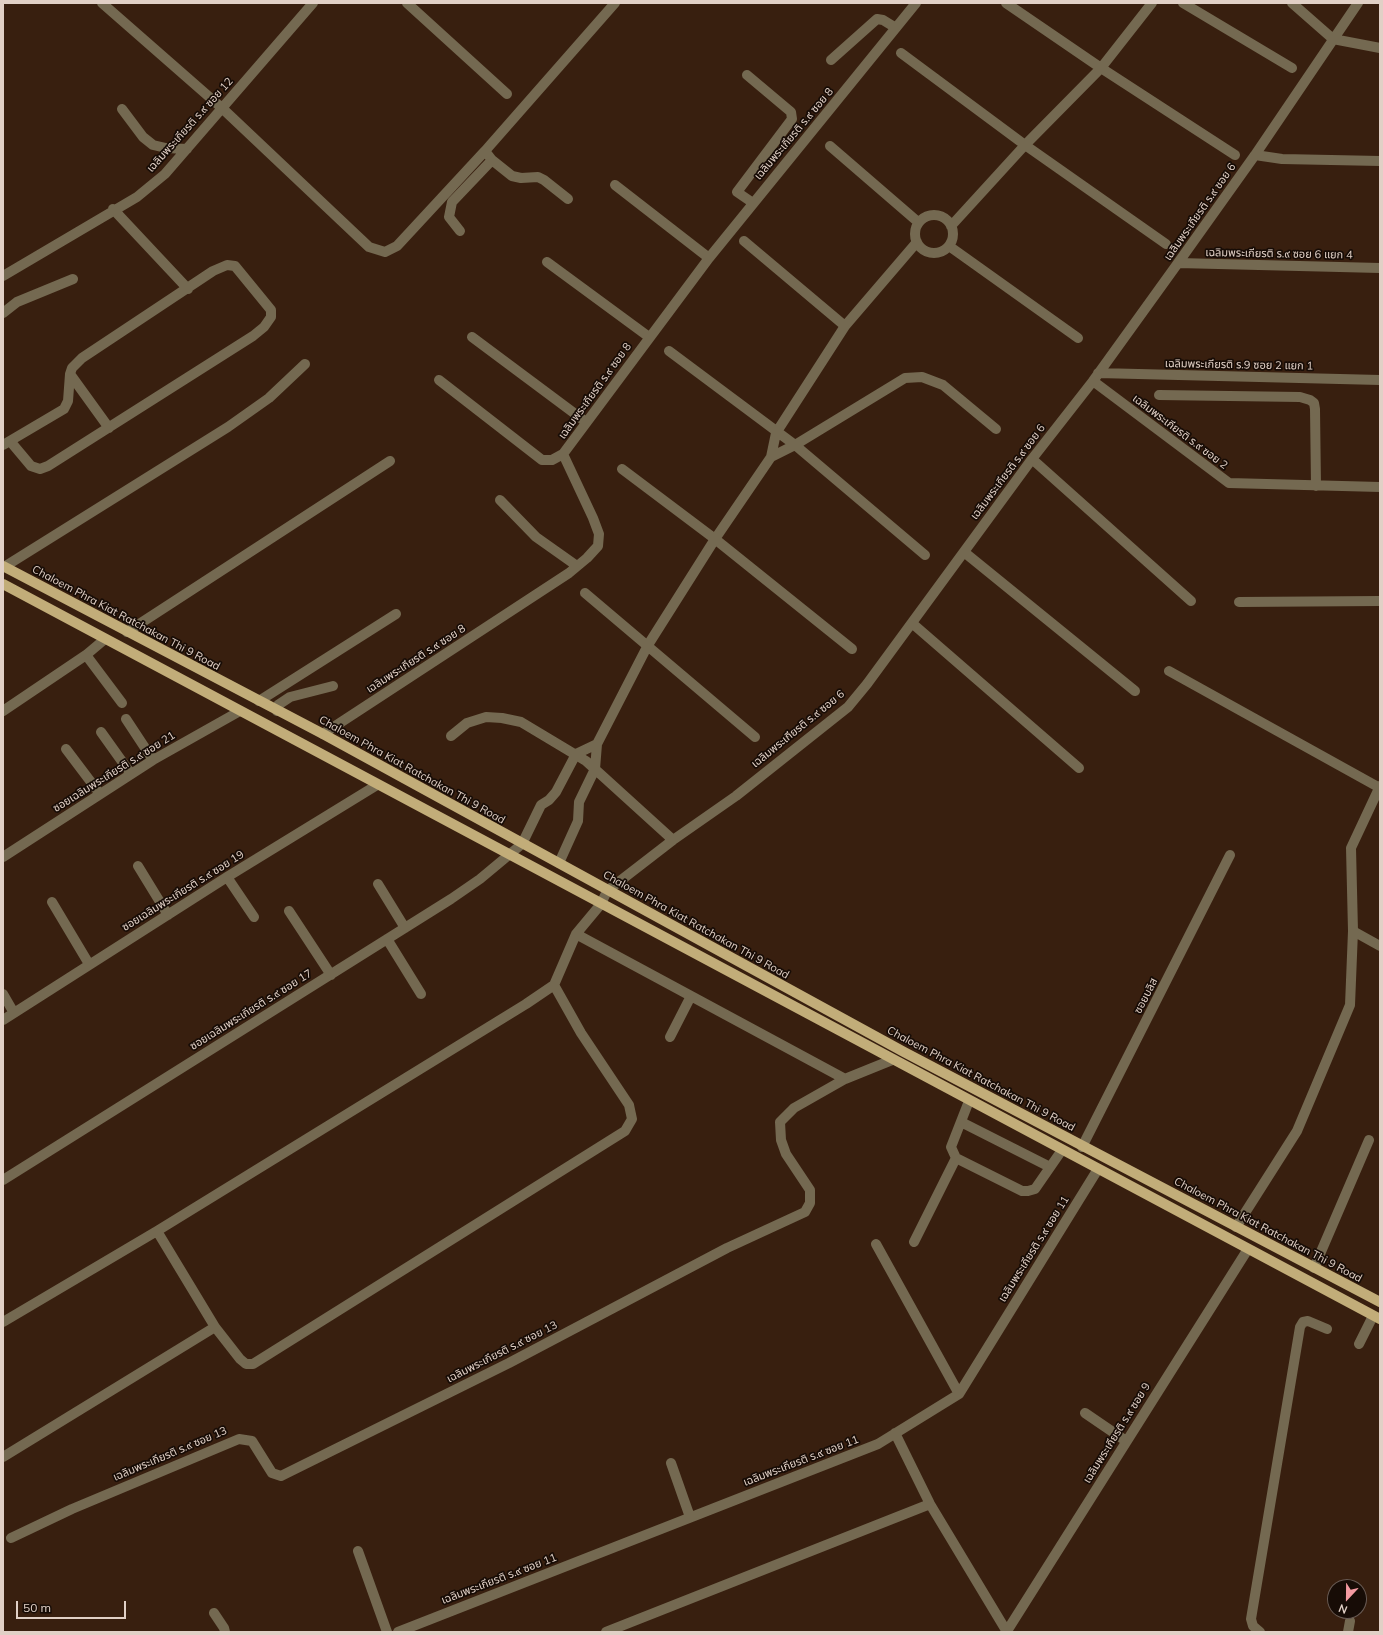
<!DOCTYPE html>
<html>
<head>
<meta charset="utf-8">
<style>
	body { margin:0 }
	#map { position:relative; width:1383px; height:1635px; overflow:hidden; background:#381f0f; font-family:Mulish,sans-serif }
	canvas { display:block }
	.frame { position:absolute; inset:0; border:4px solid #e1d0c6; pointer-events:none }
	.north { position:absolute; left:1327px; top:1579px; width:40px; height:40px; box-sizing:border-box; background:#170c06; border:1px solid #685a53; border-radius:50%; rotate:202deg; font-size:11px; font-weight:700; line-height:16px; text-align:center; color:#e1d0c6 }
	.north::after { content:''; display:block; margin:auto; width:14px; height:18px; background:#f49aa1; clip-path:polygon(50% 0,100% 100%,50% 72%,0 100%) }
	.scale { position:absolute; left:16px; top:1601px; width:110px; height:18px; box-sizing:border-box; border:2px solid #e1d0c6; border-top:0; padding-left:5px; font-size:12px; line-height:14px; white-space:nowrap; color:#e1d0c6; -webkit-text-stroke:3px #170c06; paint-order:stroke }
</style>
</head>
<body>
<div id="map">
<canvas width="1383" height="1635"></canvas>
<div class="frame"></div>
<div class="north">N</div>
<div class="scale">50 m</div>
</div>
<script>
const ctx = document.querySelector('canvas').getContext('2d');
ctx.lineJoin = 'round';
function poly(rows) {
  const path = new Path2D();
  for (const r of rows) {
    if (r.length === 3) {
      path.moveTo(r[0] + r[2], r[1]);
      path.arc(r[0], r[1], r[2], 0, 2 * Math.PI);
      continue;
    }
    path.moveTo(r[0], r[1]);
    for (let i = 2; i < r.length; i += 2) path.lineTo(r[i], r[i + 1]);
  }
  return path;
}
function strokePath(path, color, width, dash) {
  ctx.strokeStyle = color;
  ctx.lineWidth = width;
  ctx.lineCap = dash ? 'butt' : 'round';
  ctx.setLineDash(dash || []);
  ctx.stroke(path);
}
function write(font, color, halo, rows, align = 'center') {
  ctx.font = font + ' Mulish,"Noto Sans Thai",sans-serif';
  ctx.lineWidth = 3.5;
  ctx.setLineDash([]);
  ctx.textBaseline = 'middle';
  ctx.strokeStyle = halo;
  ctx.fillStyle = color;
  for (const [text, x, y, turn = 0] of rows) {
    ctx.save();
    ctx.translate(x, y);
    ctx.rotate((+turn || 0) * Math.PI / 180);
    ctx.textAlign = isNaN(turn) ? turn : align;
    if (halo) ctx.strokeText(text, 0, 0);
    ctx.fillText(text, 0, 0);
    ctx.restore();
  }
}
const minor = poly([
	[102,3,223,109,369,247,385,252,397,246,485,151,615,3],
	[407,3,507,94],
	[1006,3,1101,68,1235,155],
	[1183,3,1292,68],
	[1292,3,1333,39,1380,48],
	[901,53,1025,145,1166,244],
	[831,60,877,19,883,20,896,28],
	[747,75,791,112,792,119,737,192,753,203],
	[122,109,143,137,153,145,166,148,187,149],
	[830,146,918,222],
	[485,151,492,160,512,176,521,178,538,177,544,180,568,199],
	[1255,155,1282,159,1380,161],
	[615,185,709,258],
	[113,209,188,289],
	[934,234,19],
	[951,226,1025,145,1101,68,1152,3],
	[460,231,449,217,452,202,492,160],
	[744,241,845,326],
	[949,246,1078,338],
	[547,262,649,337],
	[1178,263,1380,268],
	[3,276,137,197,165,174,313,3],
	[3,313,17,302,73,279],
	[472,337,586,422],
	[669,351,795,445,925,555],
	[1098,373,1380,380],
	[70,374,109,428],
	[439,380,542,460,552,460,563,454],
	[1093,381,1229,483,1380,487],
	[1159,395,1300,397,1310,400,1314,403,1315,409,1316,486],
	[3,445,64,409,68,401,70,374,72,368,82,358,213,271,227,265,235,266,271,310,271,317,264,327,253,336,48,466,40,469,31,466,10,441],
	[771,457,795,445,905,378,922,377,943,385,996,429],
	[1032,459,1191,601],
	[622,469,715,539,852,649],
	[500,500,536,537,577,566],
	[964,552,1135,691],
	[4,567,228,427,269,398,305,364],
	[585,593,755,737],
	[1239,602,1380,601],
	[913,624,1079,768],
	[127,632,390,461],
	[86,655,122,703],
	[1169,671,1380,788],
	[259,701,396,614],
	[3,711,86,655,105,639],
	[277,711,278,705,290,697,333,686],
	[126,719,153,760],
	[101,732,131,774],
	[323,734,569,573,587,558,598,546,599,534,593,518,563,454,709,258,916,3],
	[451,736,467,723,486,717,502,718,521,722,586,761,673,840],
	[66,749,100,794],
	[3,857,153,760,240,711],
	[559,863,578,821,579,802,595,769,597,744,648,645,715,539,771,457,776,433,845,326,917,242],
	[138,866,168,915],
	[227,877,254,917],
	[378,884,405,928],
	[52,902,89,964],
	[289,911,331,975],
	[1353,931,1380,946],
	[576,934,845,1079],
	[387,939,421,994],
	[554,985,576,934,601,904,607,891,673,840,736,796,848,707,867,684,1032,459,1093,381,1178,263,1255,155,1358,3],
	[3,994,14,1013],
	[3,1020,227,877,377,785],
	[670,1037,691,996],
	[969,1101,951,1147,956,1158,1022,1191,1028,1191,1035,1189,1062,1150],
	[961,1122,1050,1167],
	[1082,1147,1230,855],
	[3,1180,451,899,480,879,522,844,541,805,549,800,556,792,576,754,597,744],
	[1236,1227,1297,1131,1350,1005,1353,931,1351,848,1380,786],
	[157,1231,215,1327],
	[914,1242,956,1158],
	[876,1244,959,1394],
	[1314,1268,1369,1140],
	[3,1322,157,1231,526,1004,554,985,581,1033,629,1105,632,1119,625,1131,253,1364,246,1364,240,1359,215,1327,3,1457],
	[1359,1344,1373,1316],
	[1085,1413,1126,1441],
	[895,1433,930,1504,1007,1632],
	[671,1463,690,1517],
	[11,1538,72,1509,239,1439,252,1441,272,1473,281,1476,509,1363,727,1248,805,1212,810,1203,810,1190,786,1154,781,1140,780,1122,794,1108,845,1079,892,1060],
	[358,1551,387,1632],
	[214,1613,224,1628,225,1632],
	[1007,1631,1248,1249],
	[398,1632,878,1444,959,1394,1098,1169],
	[606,1632,930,1504],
	[1260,1632,1253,1626,1251,1619,1300,1327,1303,1322,1308,1321,1327,1329],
	[1348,1632,1350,1621]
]);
const major = poly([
	[3,566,323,734,904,1052,1380,1302],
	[3,584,1380,1319]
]);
const streetNames = [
	["เฉลิมพระเกียรติ ร.๙ ซอย 12",190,125,-48],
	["เฉลิมพระเกียรติ ร.๙ ซอย 8",794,134,-50],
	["เฉลิมพระเกียรติ ร.๙ ซอย 6",1200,212,-55],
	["เฉลิมพระเกียรติ ร.๙ ซอย 6 แยก 4",1279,254,1],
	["เฉลิมพระเกียรติ ร.9 ซอย 2 แยก 1",1239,365,1],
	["เฉลิมพระเกียรติ ร.๙ ซอย 8",595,391,-54],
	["เฉลิมพระเกียรติ ร.๙ ซอย 2",1180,432,37],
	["เฉลิมพระเกียรติ ร.๙ ซอย 6",1008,472,-53],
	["Chaloem Phra Kiat Ratchakan Thi 9 Road",126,618,28],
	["เฉลิมพระเกียรติ ร.๙ ซอย 8",416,659,-33],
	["เฉลิมพระเกียรติ ร.๙ ซอย 6",798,729,-39],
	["Chaloem Phra Kiat Ratchakan Thi 9 Road",412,770,29],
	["ซอยเฉลิมพระเกียรติ ร.๙ ซอย 21",114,772,-32],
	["ซอยเฉลิมพระเกียรติ ร.๙ ซอย 19",183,891,-32],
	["Chaloem Phra Kiat Ratchakan Thi 9 Road",696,925,29],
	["ซอยบลิส",1146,996,-63],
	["ซอยเฉลิมพระเกียรติ ร.๙ ซอย 17",251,1010,-32],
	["Chaloem Phra Kiat Ratchakan Thi 9 Road",981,1079,28],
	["Chaloem Phra Kiat Ratchakan Thi 9 Road",1268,1230,28],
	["เฉลิมพระเกียรติ ร.๙ ซอย 11",1034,1249,-58],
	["เฉลิมพระเกียรติ ร.๙ ซอย 13",502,1352,-27],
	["เฉลิมพระเกียรติ ร.๙ ซอย 9",1117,1433,-58],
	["เฉลิมพระเกียรติ ร.๙ ซอย 13",170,1454,-23],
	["เฉลิมพระเกียรติ ร.๙ ซอย 11",801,1461,-21],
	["เฉลิมพระเกียรติ ร.๙ ซอย 11",499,1579,-21]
];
strokePath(minor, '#746951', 10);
strokePath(major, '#c2ad79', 10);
write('11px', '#e1d0c6', '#170c06', streetNames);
</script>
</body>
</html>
